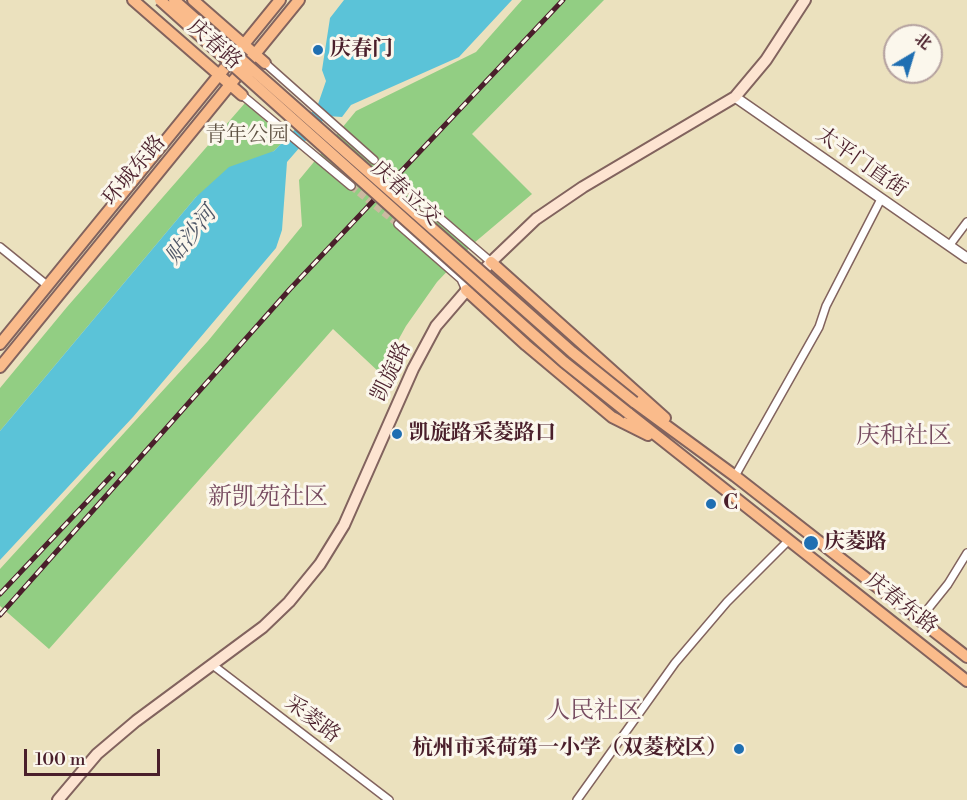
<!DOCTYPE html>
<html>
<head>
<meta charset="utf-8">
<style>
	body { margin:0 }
	#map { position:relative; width:967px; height:800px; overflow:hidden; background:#ebe1be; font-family:"Libre Bodoni","Noto Serif SC",serif }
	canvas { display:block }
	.north { position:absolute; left:883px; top:24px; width:60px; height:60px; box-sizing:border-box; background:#fbf7ec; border:2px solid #b4a19f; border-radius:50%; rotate:38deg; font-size:16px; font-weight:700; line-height:24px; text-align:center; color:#4a1f2b }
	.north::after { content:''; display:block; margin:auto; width:21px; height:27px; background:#1f6fb2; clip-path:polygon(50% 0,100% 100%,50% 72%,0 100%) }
	.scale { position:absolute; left:24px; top:749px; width:136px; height:27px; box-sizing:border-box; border:3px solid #4a1f2b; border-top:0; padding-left:8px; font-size:18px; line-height:21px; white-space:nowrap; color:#4a1f2b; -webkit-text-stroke:4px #fbf7ec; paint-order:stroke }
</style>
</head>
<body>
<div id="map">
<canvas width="967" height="800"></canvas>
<div class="north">北</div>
<div class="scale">100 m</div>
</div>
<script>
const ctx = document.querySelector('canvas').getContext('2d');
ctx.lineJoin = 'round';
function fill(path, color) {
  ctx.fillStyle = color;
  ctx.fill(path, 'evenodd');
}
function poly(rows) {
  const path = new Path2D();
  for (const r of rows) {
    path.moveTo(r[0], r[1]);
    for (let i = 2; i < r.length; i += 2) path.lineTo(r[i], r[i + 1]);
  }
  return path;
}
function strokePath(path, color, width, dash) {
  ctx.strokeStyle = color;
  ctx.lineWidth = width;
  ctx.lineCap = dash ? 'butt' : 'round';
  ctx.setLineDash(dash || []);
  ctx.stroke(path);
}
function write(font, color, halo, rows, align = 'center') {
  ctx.font = font + ' "Libre Bodoni","Noto Serif SC",serif';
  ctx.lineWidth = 6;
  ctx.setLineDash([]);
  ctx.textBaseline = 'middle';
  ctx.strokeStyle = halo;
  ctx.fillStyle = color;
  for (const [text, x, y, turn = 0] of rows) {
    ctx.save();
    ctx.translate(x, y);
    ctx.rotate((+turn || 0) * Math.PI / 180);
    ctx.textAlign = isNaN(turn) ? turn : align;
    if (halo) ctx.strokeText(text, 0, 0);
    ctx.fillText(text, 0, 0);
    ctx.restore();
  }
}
const green = poly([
	[522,0,604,0,472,134,532,194,474,243,437,282,406,326,380,373,333,329,49,649,0,606,0,569,208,341,302,226,299,180,356,111,476,52],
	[245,103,286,139,274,151,196,197,0,431,0,388,67,307]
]);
const water = poly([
	[344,0,512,0,459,57,351,105,342,117,327,116,287,162,282,230,276,248,133,417,0,560,0,431,196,197,229,167,274,151,317,107,326,81,322,70,330,18]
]);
const minorTunnel = poly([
	[374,160,419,200],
	[351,186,398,224]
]);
const minor = poly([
	[265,63,374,160],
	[242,95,351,186],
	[419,200,491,262],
	[398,224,461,279,466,290],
	[949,246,967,222],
	[0,247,48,286],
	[735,476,819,327,826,306,881,199],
	[919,620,948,584,967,553],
	[214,666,389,800],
	[577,800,675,663,727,602,788,541]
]);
const tertiary = poly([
	[735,97,967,258]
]);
const secondary = poly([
	[58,800,97,754,136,721,263,627,289,602,320,564,344,525,413,369,436,326,491,262,536,219,583,187,735,97,766,60,805,0]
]);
const primary = poly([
	[133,0,242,95],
	[193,0,265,63],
	[491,262,665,418],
	[466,290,526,345,612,417,648,435],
	[0,344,280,0],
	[0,367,299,0],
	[634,402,735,476,967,657],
	[628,413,967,681]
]);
const rail = poly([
	[0,594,113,474],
	[0,615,290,289,563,0]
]);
const primaryBridge = poly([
	[160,0,564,362,628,413],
	[174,0,572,352,634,402]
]);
const markers = [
	[318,50,6,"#1f6fb2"],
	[397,434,6,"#1f6fb2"],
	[711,504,6,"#1f6fb2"],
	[811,543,8,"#1f6fb2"],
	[739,749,6,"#1f6fb2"]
];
const streetNames = [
	["庆春路",214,45,41],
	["太平门直街",861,163,35],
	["环城东路",135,171,-50],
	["庆春立交",405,194,42],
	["凯旋路",392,372,-64],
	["庆春东路",901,604,38],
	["采菱路",312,720,37]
];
const poiNames = [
	["庆春门",330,50],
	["凯旋路采菱路口",409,434],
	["C",723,504],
	["庆菱路",824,543],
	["杭州市采荷第一小学（双菱校区）",727,749,"right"]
];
const parkNames = [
	["青年公园",247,136]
];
const waterNames = [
	["贴沙河",192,236,-51]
];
const quarterNames = [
	["庆和社区",904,437],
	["新凯苑社区",268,498],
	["人民社区",594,712]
];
fill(green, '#92ce83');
fill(water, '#5bc3d8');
strokePath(minorTunnel, '#cbbaa1', 7, [7, 3.5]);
strokePath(minor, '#82635e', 10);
strokePath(tertiary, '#82635e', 12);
strokePath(secondary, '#82635e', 14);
strokePath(primary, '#82635e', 14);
strokePath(minor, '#fff', 7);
strokePath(tertiary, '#fff', 9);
strokePath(secondary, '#fde4d1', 10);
strokePath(primary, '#fabb8b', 10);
strokePath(rail, '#4a1f2b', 5);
strokePath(rail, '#fbf7ec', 3, [9]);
strokePath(primaryBridge, '#82635e', 14, []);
strokePath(primaryBridge, '#fabb8b', 10);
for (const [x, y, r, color] of markers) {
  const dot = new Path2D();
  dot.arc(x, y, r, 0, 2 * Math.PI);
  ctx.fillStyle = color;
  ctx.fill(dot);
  strokePath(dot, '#fbf7ec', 2);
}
write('21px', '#4a1f2b', '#fbf7ec', streetNames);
write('bold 21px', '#4a1f2b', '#fbf7ec', poiNames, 'left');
write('21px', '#605445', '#fbf7ec', parkNames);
write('italic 22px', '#505868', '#fbf7ec', waterNames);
write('24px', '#774c60', '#fbf7ec', quarterNames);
</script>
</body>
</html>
